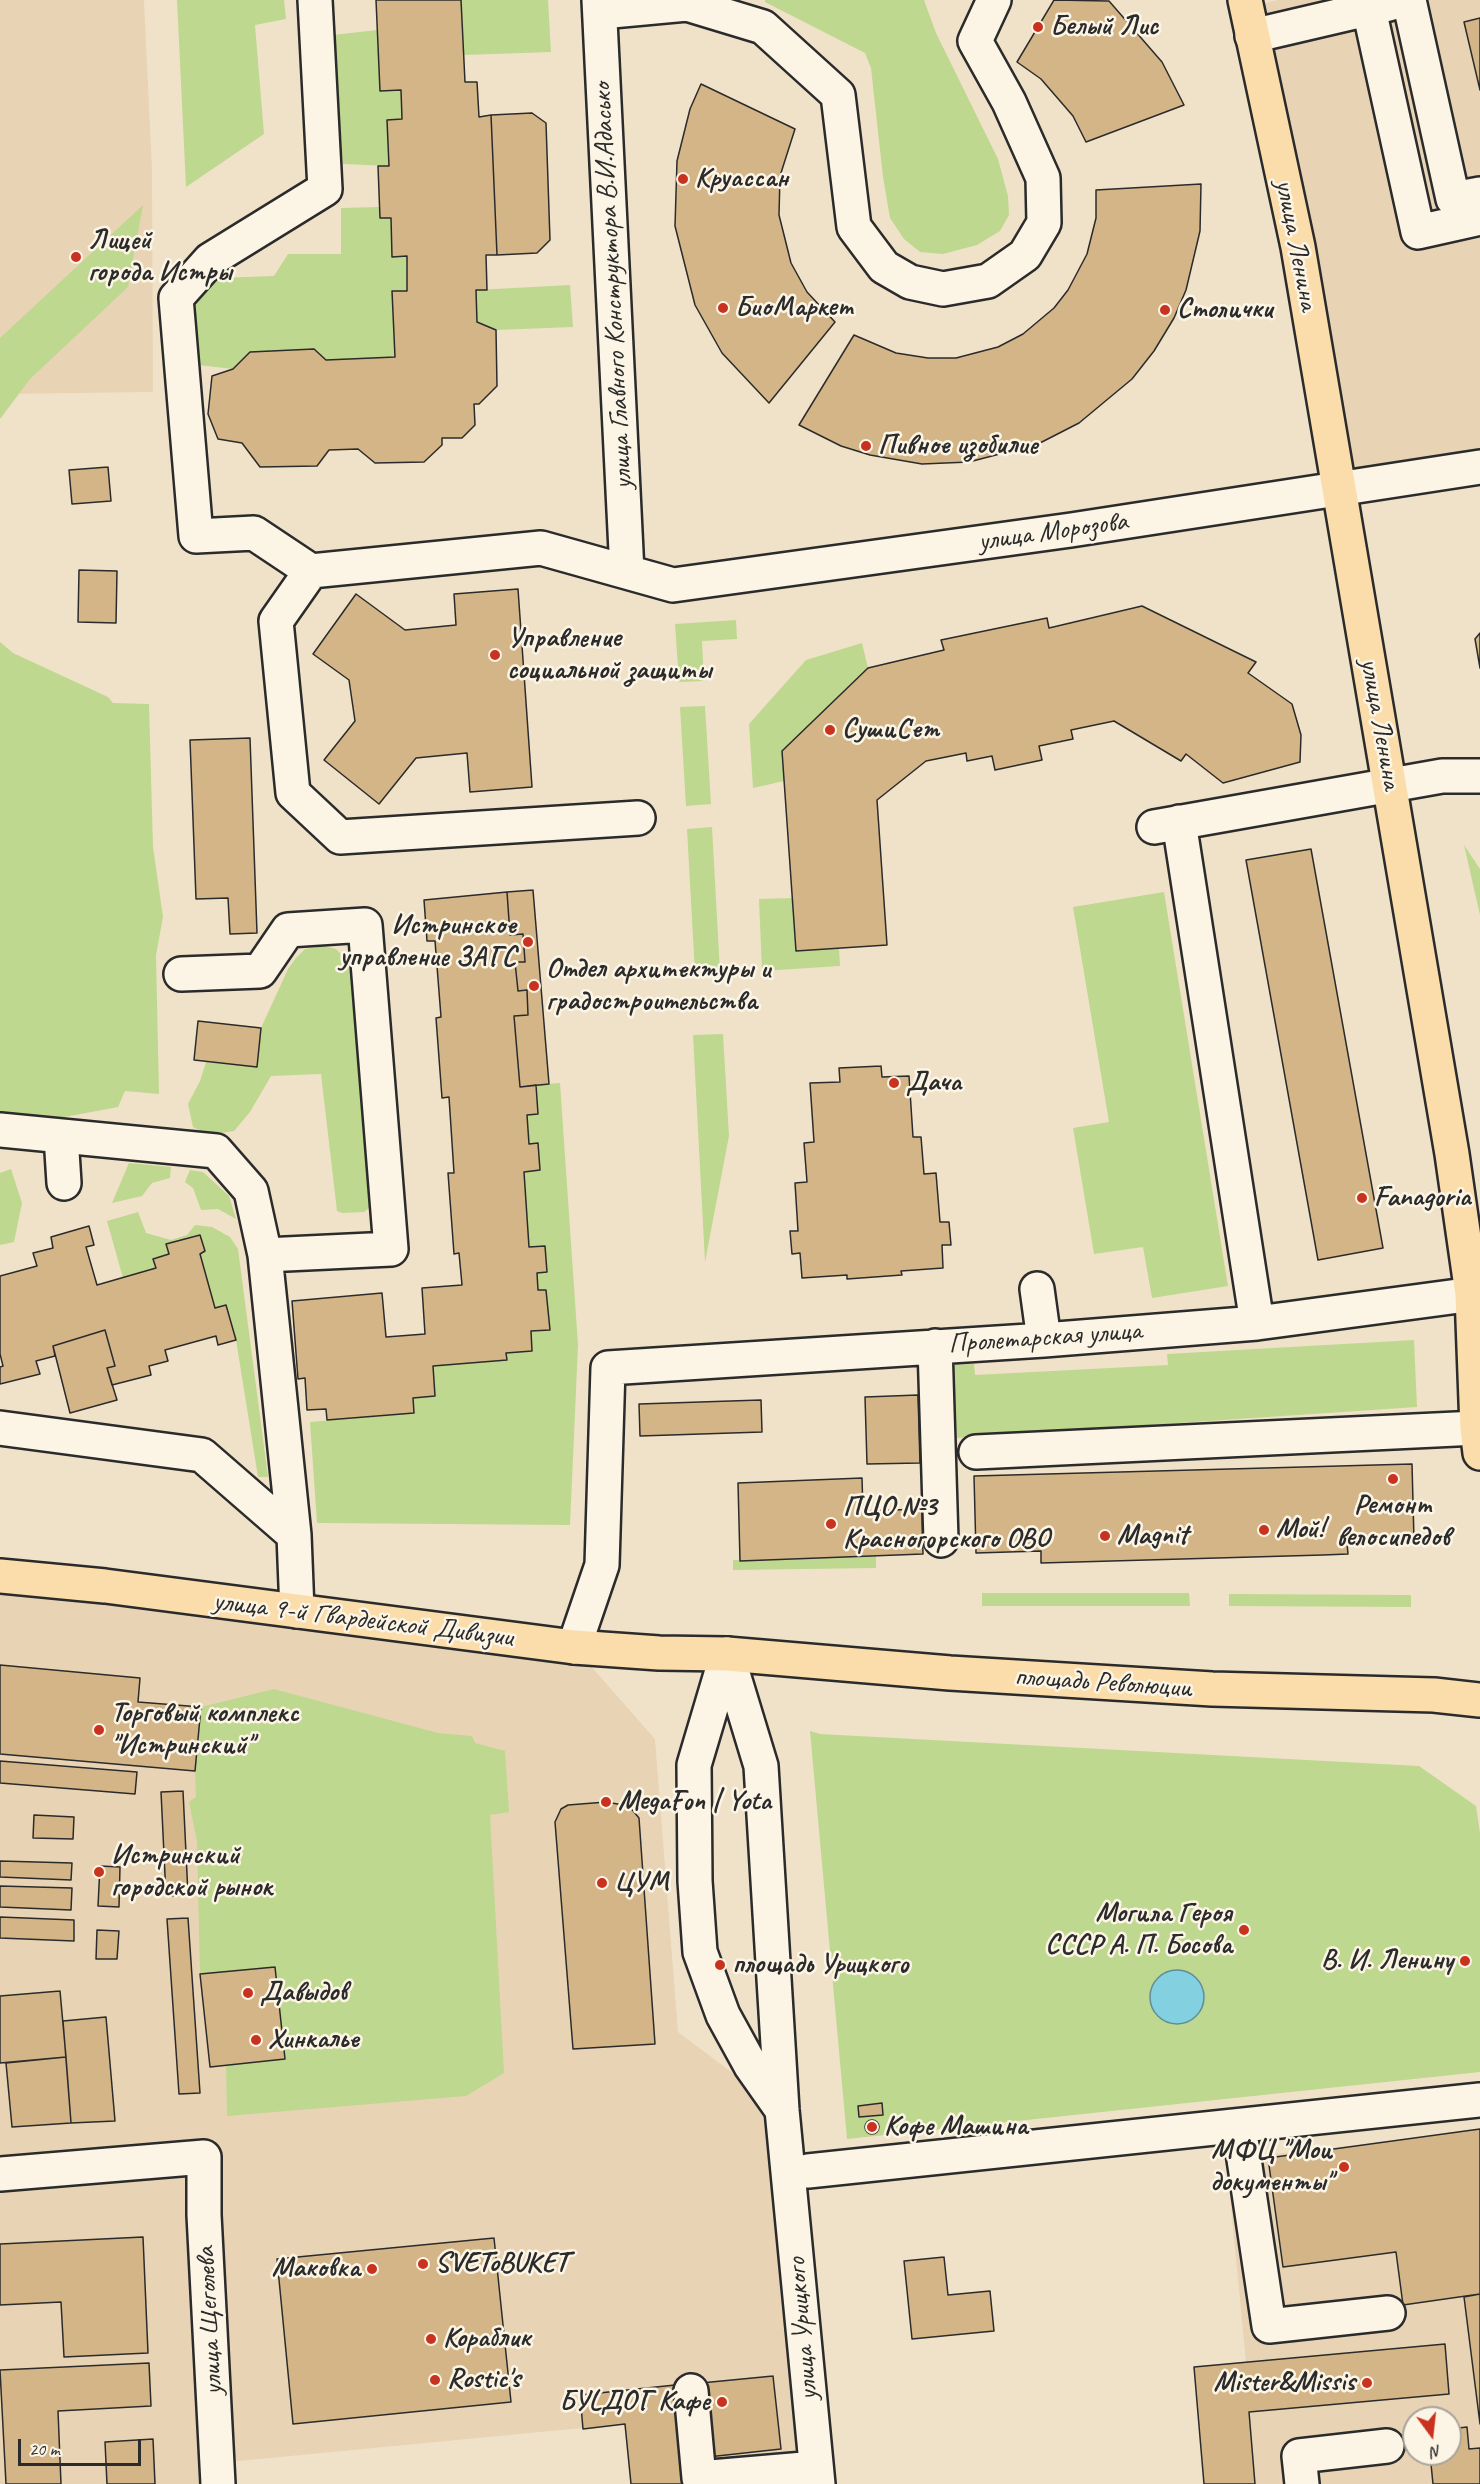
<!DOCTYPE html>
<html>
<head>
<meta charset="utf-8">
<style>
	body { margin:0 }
	#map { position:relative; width:1480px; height:2484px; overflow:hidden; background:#f0e2c9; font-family:Caveat,sans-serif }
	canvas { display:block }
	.north { position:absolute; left:1402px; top:2406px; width:60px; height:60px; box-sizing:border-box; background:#fcf5e5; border:2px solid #a8a49b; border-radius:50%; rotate:165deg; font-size:16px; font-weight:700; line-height:24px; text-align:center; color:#2b2b2b }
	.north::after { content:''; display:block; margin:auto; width:21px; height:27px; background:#c8321e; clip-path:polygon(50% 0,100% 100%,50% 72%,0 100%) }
	.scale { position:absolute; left:18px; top:2439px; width:123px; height:27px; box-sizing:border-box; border:3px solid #2b2b2b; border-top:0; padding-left:8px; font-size:18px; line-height:21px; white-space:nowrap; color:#2b2b2b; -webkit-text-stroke:4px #fcf5e5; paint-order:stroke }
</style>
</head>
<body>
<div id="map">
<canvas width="1480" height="2484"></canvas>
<div class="north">N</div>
<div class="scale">20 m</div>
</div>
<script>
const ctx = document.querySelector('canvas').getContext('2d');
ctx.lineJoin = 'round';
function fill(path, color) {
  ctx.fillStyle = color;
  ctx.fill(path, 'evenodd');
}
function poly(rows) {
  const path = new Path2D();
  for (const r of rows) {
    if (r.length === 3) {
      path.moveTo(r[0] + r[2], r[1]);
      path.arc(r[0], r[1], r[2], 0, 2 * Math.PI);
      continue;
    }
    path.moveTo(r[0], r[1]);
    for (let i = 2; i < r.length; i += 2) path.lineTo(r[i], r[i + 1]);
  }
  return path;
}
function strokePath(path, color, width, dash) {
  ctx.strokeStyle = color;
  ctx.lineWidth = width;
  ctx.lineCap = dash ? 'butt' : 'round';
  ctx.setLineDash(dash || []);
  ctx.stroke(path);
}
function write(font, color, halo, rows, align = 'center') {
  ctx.font = font + ' Caveat,sans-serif';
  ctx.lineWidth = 5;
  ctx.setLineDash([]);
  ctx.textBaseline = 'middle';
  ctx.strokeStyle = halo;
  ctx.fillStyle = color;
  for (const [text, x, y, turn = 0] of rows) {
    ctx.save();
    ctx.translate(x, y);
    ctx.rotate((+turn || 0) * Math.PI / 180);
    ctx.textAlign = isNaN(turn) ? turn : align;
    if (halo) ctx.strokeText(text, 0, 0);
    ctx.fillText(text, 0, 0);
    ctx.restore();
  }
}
const built = poly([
	[0,0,144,0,152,168,153,392,0,394],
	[1277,0,1480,0,1480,467,1339,488,1247,8],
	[0,1576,574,1647,655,1739,678,2032,782,2110,818,2484,631,2484,624,2424,218,2463,218,2484,0,2484],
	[1480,2131,1480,2484,1204,2484,1194,2367,1246,2362,1230,2197,1266,2155],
	[1414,2418,1450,2418,1450,2454,1414,2454]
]);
const green = poly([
	[177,0,284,0,286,19,255,25,264,134,186,187],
	[461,0,548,0,551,52,464,55],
	[765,0,924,0,936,33,998,159,1008,196,1009,215,1000,231,977,245,943,254,920,252,904,239,890,218,883,177,871,68,865,53,765,2],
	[377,30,380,90,401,90,402,119,387,120,389,166,343,164,333,35],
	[143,205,128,287,30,379,0,419,0,338],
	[379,207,380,218,391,218,393,257,407,256,407,291,393,291,395,357,326,360,314,349,250,352,233,369,198,365,193,308,201,292,219,278,274,276,288,254,341,254,341,208],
	[570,285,573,327,496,330,477,322,476,290],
	[736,620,737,639,702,641,704,681,679,682,675,624],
	[0,642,13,653,108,697,113,703,149,704,153,847,163,917,156,955,159,1094,125,1091,118,1107,0,1129],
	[862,643,868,668,783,751,784,781,753,788,749,724,806,660],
	[705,706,711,804,686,806,680,707],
	[712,827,720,972,695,973,687,829],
	[1464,845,1480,869,1480,915],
	[1164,892,1228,1286,1152,1298,1143,1247,1094,1254,1073,1128,1109,1122,1073,907],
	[793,898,796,951,839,948,840,966,762,971,759,899],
	[323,946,336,949,348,961,354,974,373,1205,364,1212,342,1213,337,1211,321,1074,271,1076,250,1112,234,1131,208,1135,193,1127,188,1104,200,1081,206,1062,257,1067,261,1028,288,969,296,958,305,949],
	[723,1034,729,1136,705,1262,693,1035],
	[560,1083,578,1345,570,1525,317,1523,310,1422,414,1413,413,1398,435,1396,433,1366,506,1360,506,1353,532,1351,531,1331,550,1330,546,1290,538,1290,537,1273,547,1272,545,1246,529,1247,524,1172,540,1170,538,1144,529,1144,527,1115,538,1114,536,1085],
	[129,1163,171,1167,170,1178,152,1183,142,1196,112,1203],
	[11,1169,22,1203,14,1242,0,1245,0,1173],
	[190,1170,203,1172,229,1196,236,1219,218,1209,201,1210,193,1188,185,1182],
	[138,1212,146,1233,171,1240,187,1235,195,1225,212,1227,230,1237,238,1249,268,1477,258,1477,236,1340,226,1305,215,1308,200,1254,205,1251,200,1235,166,1244,169,1254,153,1259,156,1268,123,1278,107,1221],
	[1414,1340,1417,1407,955,1438,950,1365,974,1364,975,1375,1168,1365,1167,1354],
	[876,1556,876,1568,733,1570,733,1560],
	[982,1593,1189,1593,1190,1606,982,1606],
	[1229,1594,1411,1595,1411,1607,1229,1606],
	[274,1689,438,1733,472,1736,475,1743,505,1751,509,1812,490,1815,504,2073,466,2096,227,2116,226,2065,275,1968,200,1974,197,1841,189,1802,196,1797,195,1771,201,1707],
	[810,1731,820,1734,1419,1766,1476,1806,1480,1833,1480,2072,847,2139]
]);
const water = poly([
	[1177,1997,27]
]);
const building = poly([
	[376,0,461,0,465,82,477,82,479,117,491,115,497,255,486,255,487,290,476,290,477,322,496,330,497,386,479,404,474,404,475,425,462,438,442,438,442,445,424,462,375,463,358,449,329,450,317,466,260,467,242,443,218,439,208,414,212,376,233,369,250,352,314,349,326,360,395,357,392,291,407,291,407,256,392,257,391,218,380,218,378,166,389,166,387,120,402,119,401,90,380,91,376,0],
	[1054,0,1109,1,1162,62,1184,105,1086,142,1073,116,1041,79,1017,62,1054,0],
	[1480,18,1480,90,1464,22,1480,18],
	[701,84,795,129,780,176,779,215,791,263,807,292,835,322,769,403,722,353,695,305,675,226,677,161,690,109,701,84],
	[532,113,546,123,550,240,537,253,497,255,491,115,532,113],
	[1201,184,1200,231,1186,290,1174,318,1154,351,1132,379,1079,423,1038,444,969,462,922,464,870,455,841,446,799,425,854,335,896,353,928,358,956,358,998,347,1023,334,1054,308,1068,290,1087,254,1096,218,1096,190,1201,184],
	[108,467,111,501,72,504,69,470,108,467],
	[79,570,117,571,116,623,78,622,79,570],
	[518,589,532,787,470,792,467,753,416,758,379,804,324,760,355,721,349,680,313,654,356,594,405,630,456,625,454,594,518,589],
	[1142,606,1256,662,1248,673,1292,704,1301,735,1300,762,1223,783,1186,754,1181,761,1114,721,1071,730,1073,739,1039,746,1042,760,995,770,992,756,967,761,966,753,926,761,877,800,887,945,796,951,782,751,868,668,944,650,941,640,1047,618,1049,628,1142,606],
	[1480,633,1480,668,1475,639,1480,633],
	[250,738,257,933,230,934,228,898,196,899,190,740,250,738],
	[1311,849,1383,1248,1318,1260,1246,860,1311,849],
	[533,890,549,1084,520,1087,514,1016,528,1015,527,990,518,991,515,962,525,962,523,934,510,935,507,892,533,890],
	[507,892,510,935,523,934,525,962,515,962,518,991,527,990,528,1015,514,1016,520,1087,536,1085,538,1114,527,1115,529,1144,538,1143,540,1170,524,1172,529,1247,545,1246,547,1272,537,1273,538,1290,546,1290,550,1330,531,1331,532,1351,506,1353,507,1360,433,1366,435,1396,413,1398,414,1413,327,1420,326,1409,307,1410,305,1378,298,1379,292,1301,382,1293,386,1337,425,1334,422,1288,462,1285,459,1253,454,1254,448,1173,454,1173,449,1097,442,1098,436,1018,441,1017,435,941,427,941,424,900,507,892],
	[198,1021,261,1028,257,1067,194,1060,198,1021],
	[881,1066,882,1077,909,1076,913,1137,921,1137,924,1174,936,1173,940,1222,949,1222,951,1245,942,1245,943,1268,901,1271,902,1275,847,1279,847,1275,802,1278,800,1253,792,1254,790,1231,798,1231,795,1183,807,1182,804,1143,814,1142,810,1083,840,1082,839,1068,881,1066],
	[89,1226,94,1245,86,1247,97,1285,156,1268,153,1259,169,1254,166,1244,200,1235,205,1251,200,1254,215,1308,226,1305,236,1340,218,1345,216,1336,165,1350,168,1361,149,1366,151,1375,112,1385,107,1368,115,1366,105,1330,53,1346,55,1356,36,1361,40,1374,0,1384,0,1367,3,1366,0,1354,0,1276,37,1266,33,1253,53,1248,51,1237,89,1226],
	[105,1330,115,1366,107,1368,117,1400,70,1413,53,1346,105,1330],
	[918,1395,920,1463,867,1464,865,1397,918,1395],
	[761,1400,762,1432,640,1436,639,1404,761,1400],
	[1412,1464,1414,1540,1347,1543,1348,1554,1323,1555,1041,1563,1041,1551,976,1553,974,1476,1412,1464],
	[862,1478,863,1511,922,1509,923,1554,740,1561,738,1483,862,1478],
	[0,1665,140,1678,138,1702,201,1707,195,1771,0,1754,0,1665],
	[0,1761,137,1772,135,1794,0,1783,0,1761],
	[183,1791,188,1895,166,1896,161,1792,183,1791],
	[606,1802,629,1806,639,1818,655,2044,573,2049,555,1822,561,1809,568,1805,606,1802],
	[34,1815,74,1817,73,1839,33,1838,34,1815],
	[0,1861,72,1863,71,1880,0,1877,0,1861],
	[100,1866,120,1867,119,1907,98,1906,100,1866],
	[0,1886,72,1888,71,1910,0,1907,0,1886],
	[0,1917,74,1920,74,1941,0,1938,0,1917],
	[188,1918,200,2093,179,2094,167,1919,188,1918],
	[97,1930,119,1931,117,1959,96,1959,97,1930],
	[275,1967,285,2059,210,2067,200,1974,275,1967],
	[60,1991,66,2057,0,2063,0,1996,60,1991],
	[106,2017,115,2121,71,2123,63,2021,106,2017],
	[66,2057,71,2123,12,2127,6,2063,66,2057],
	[882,2103,883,2115,859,2117,858,2106,882,2103],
	[872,2127,7],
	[1480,2129,1480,2294,1403,2305,1396,2252,1283,2267,1268,2158,1480,2129],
	[143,2237,148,2353,64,2357,61,2302,0,2305,0,2244,143,2237],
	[494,2238,511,2402,293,2424,277,2259,494,2238],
	[944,2257,948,2295,990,2291,994,2331,912,2339,904,2261,944,2257],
	[1480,2294,1480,2424,1464,2297,1480,2294],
	[1445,2344,1449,2394,1249,2412,1255,2484,1204,2484,1194,2367,1445,2344],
	[149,2363,151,2406,58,2411,61,2484,6,2484,0,2370,149,2363],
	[773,2376,781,2449,708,2457,701,2383,773,2376],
	[675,2385,685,2484,631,2484,625,2424,583,2429,580,2395,675,2385],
	[1467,2427,1469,2449,1480,2448,1480,2484,1433,2484,1430,2454,1450,2454,1450,2429,1467,2427],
	[153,2439,155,2484,107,2484,105,2442,153,2439]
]);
const minor = poly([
	[599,0,627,572],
	[1409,0,1453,199,1480,194],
	[1369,9,1418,232,1480,218],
	[601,12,687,4,763,27,838,95,854,227,884,267,910,282,943,289,988,281,1025,255,1044,223,1043,178,1009,102,975,41,994,0],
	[1252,36,1389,4],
	[311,571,254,533,196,536,176,298,210,260,325,189,315,0],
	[638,818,340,837,293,793,276,621,311,571,541,548,673,585,1071,530,1480,467],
	[1179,822,1257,1323],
	[1154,827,1442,776,1480,776],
	[181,974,260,971,288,930,365,925,391,1249,265,1255,294,1535,297,1611],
	[0,1130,216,1151,251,1191,265,1255],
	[61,1136,64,1183],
	[1037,1289,1044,1340],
	[935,1346,941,1540],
	[0,1428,202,1455,294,1535],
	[976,1452,1477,1428],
	[574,1647,602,1565,608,1368,1044,1340,1257,1323,1480,1293],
	[727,1654,761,1766,782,2110,818,2484],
	[727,1654,694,1765,695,1881,700,1952,723,2015,751,2066,782,2110],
	[1239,2126,1269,2326,1388,2313],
	[808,2171,1480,2100],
	[0,2174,204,2157,204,2215,218,2484],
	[691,2391,699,2478,816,2468],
	[1302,2484,1299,2456,1387,2446]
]);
const major = poly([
	[1245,0,1298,247,1452,1154,1472,1294,1477,1428,1480,1453],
	[0,1576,105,1586,574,1647,659,1653,727,1654,950,1673,1212,1689,1434,1695,1480,1700]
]);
const markers = [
	[1038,27,6,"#c8321e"],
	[683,179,6,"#c8321e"],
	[76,257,6,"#c8321e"],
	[723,308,6,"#c8321e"],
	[1165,310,6,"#c8321e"],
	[866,446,6,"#c8321e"],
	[495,655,6,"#c8321e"],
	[830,730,6,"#c8321e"],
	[528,942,6,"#c8321e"],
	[534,986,6,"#c8321e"],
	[894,1083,6,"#c8321e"],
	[1362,1198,6,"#c8321e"],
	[1393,1479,6,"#c8321e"],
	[831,1524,6,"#c8321e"],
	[1264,1530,6,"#c8321e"],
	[1105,1536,6,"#c8321e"],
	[99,1730,6,"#c8321e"],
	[606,1802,6,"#c8321e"],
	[99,1872,6,"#c8321e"],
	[602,1883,6,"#c8321e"],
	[1244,1930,6,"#c8321e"],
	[1465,1961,6,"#c8321e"],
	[720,1965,6,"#c8321e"],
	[248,1993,6,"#c8321e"],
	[256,2040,6,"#c8321e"],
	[872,2127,6,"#c8321e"],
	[1344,2167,6,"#c8321e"],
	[423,2264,6,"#c8321e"],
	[372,2269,6,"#c8321e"],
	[431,2339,6,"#c8321e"],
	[435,2380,6,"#c8321e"],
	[1367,2383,6,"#c8321e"],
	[722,2402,6,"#c8321e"]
];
const poiNames = [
	["Белый Лис",1050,27],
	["Круассан",695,179],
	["Лицей",88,241],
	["города Истры",88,273],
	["БиоМаркет",735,308],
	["Столички",1177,310],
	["Пивное изобилие",878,446],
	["Управление",507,639],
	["социальной защиты",507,671],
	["СушиСет",842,730],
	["Истринское",516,926,"right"],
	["управление ЗАГС",516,958,"right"],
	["Отдел архитектуры и",546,970],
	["градостроительства",546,1002],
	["Дача",906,1083],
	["Fanagoria",1374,1198],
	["Ремонт",1393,1506,"center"],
	["велосипедов",1393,1538,"center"],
	["ПЦО №3",843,1508],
	["Красногорского ОВО",843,1540],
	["Мой!",1276,1530],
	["Magnit",1117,1536],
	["Торговый комплекс",111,1714],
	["\"Истринский\"",111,1746],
	["MegaFon | Yota",618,1802],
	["Истринский",111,1856],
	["городской рынок",111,1888],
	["ЦУМ",614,1883],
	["Могила Героя",1232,1914,"right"],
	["СССР А. П. Босова",1232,1946,"right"],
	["В. И. Ленину",1453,1961,"right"],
	["площадь Урицкого",732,1965],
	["Давыдов",260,1993],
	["Хинкалье",268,2040],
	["Кофе Машина",884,2127],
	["МФЦ \"Мои",1332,2151,"right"],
	["документы\"",1332,2183,"right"],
	["SVEToBUKET",435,2264],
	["Маковка",360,2269,"right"],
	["Кораблик",443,2339],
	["Rostic's",447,2380],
	["Mister&Missis",1355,2383,"right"],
	["БУLДОГ Кафе",710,2402,"right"]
];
const streetNames = [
	["улица Ленина",1296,245,79],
	["улица Главного Конструктора В.И.Адасько",613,286,-93],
	["улица Морозова",1053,532,-8],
	["улица Ленина",1380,724,80],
	["Пролетарская улица",1045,1338,-4],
	["улица 9-й Гвардейской Дивизии",363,1620,7],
	["площадь Революции",1103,1683,4],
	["улица Щеголева",210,2321,-93],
	["улица Урицкого",803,2329,-95]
];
fill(built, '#e8d4b5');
fill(green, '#bed88f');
fill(water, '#83d0e1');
strokePath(water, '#608e98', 1.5);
fill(building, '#d4b587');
strokePath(building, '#2b2b2b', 1.5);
strokePath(minor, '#2b2b2b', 38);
strokePath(major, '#2b2b2b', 38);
strokePath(minor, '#fcf5e5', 33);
strokePath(major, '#fbddab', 33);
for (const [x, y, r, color] of markers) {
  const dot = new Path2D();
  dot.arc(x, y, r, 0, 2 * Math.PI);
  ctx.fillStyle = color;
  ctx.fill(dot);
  strokePath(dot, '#fcf5e5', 2);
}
write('bold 28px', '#2b2b2b', '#fcf5e5', poiNames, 'left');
write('28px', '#2b2b2b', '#fcf5e5', streetNames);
</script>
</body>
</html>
